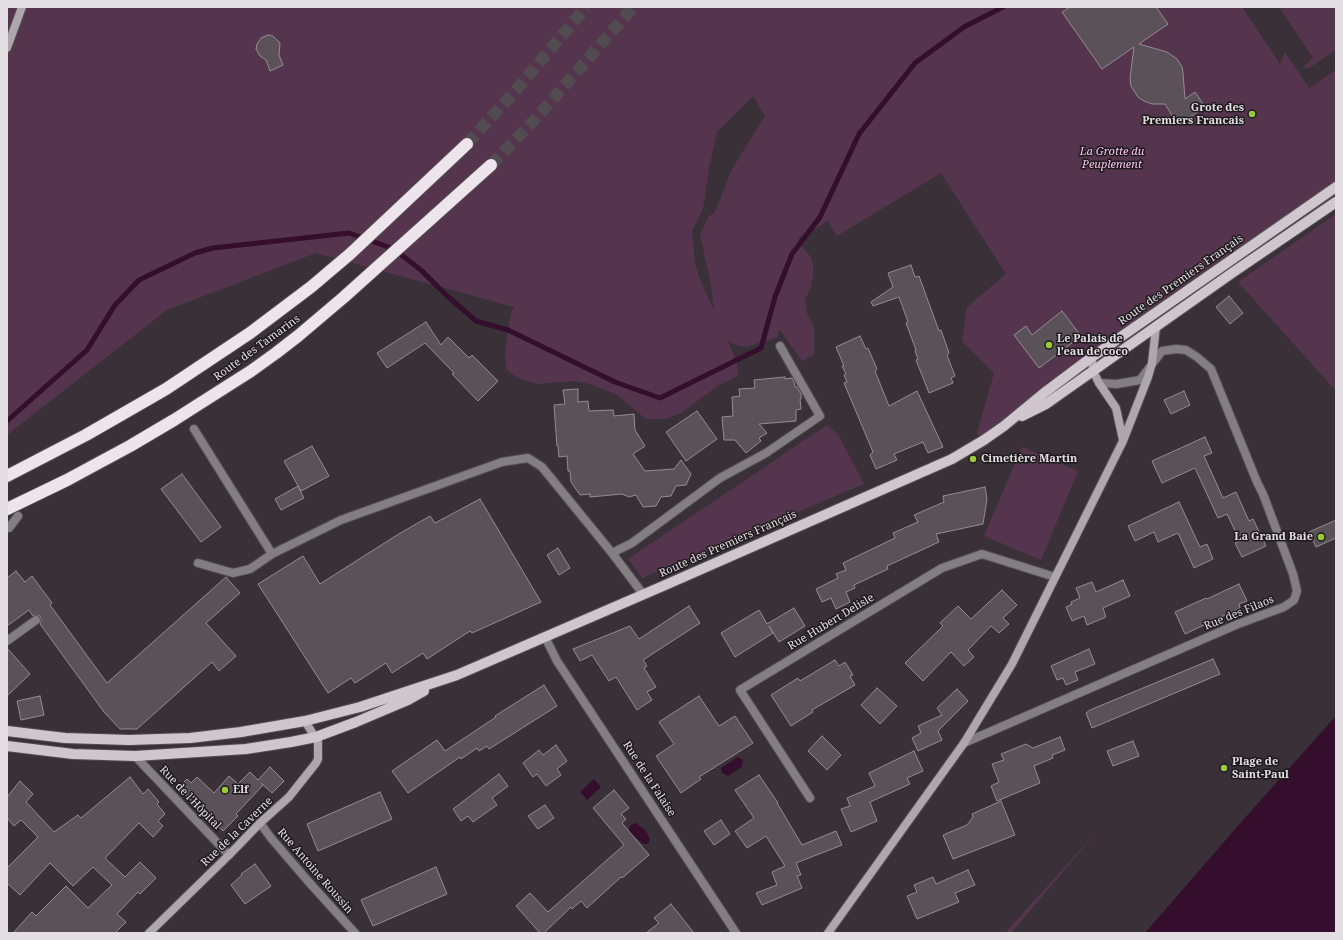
<!DOCTYPE html>
<html>
<head>
<meta charset="utf-8">
<style>
	body { margin:0 }
	#map { position:relative; width:1343px; height:940px; overflow:hidden; background:#393137; font-family:"Noto Serif",serif }
	canvas { display:block }
	.frame { position:absolute; inset:0; border:8px solid #e3dee1; pointer-events:none }
</style>
</head>
<body>
<div id="map">
<canvas width="1343" height="940"></canvas>
<div class="frame"></div>
</div>
<script>
const ctx = document.querySelector('canvas').getContext('2d');
ctx.lineJoin = 'round';
function fill(path, color) {
  ctx.fillStyle = color;
  ctx.fill(path, 'evenodd');
}
function poly(rows) {
  const path = new Path2D();
  for (const r of rows) {
    path.moveTo(r[0], r[1]);
    for (let i = 2; i < r.length; i += 2) path.lineTo(r[i], r[i + 1]);
  }
  return path;
}
function strokePath(path, color, width, dash) {
  ctx.strokeStyle = color;
  ctx.lineWidth = width;
  ctx.lineCap = dash ? 'butt' : 'round';
  ctx.setLineDash(dash || []);
  ctx.stroke(path);
}
function write(font, color, halo, rows, align = 'center') {
  ctx.font = font + ' "Noto Serif",serif';
  ctx.lineWidth = 3;
  ctx.setLineDash([]);
  ctx.textBaseline = 'middle';
  ctx.strokeStyle = halo;
  ctx.fillStyle = color;
  for (const [text, x, y, turn = 0] of rows) {
    ctx.save();
    ctx.translate(x, y);
    ctx.rotate((+turn || 0) * Math.PI / 180);
    ctx.textAlign = isNaN(turn) ? turn : align;
    if (halo) ctx.strokeText(text, 0, 0);
    ctx.fillText(text, 0, 0);
    ctx.restore();
  }
}
const green = poly([
	[7,7,1242,7,1280,64,1285,52,1309,88,1336,70,1336,187,984,440,977,433,994,373,962,341,967,307,1006,274,941,173,837,236,828,221,803,237,798,236,801,246,811,257,813,266,813,276,811,287,805,300,807,314,814,326,814,355,802,361,780,330,778,332,778,337,746,347,739,346,728,341,737,363,738,376,719,385,681,413,665,419,646,419,617,395,590,384,575,381,537,384,516,377,507,370,505,356,508,330,511,313,514,307,316,253,167,310,7,435],
	[753,96,765,116,732,169,715,212,708,217,700,235,711,285,714,311,701,282,695,264,692,231,703,209,709,168,717,132],
	[1279,7,1336,7,1336,50,1309,68,1303,67,1313,58],
	[1336,214,1336,391,1238,282],
	[827,425,838,434,864,484,642,578,628,559],
	[1022,447,1078,471,1041,560,984,536],
	[1100,828,1011,933,1005,933]
]);
const water = poly([
	[1336,716,1336,933,1145,933,1243,820],
	[738,757,743,760,742,767,728,776,722,773,721,768],
	[594,779,601,787,587,800,580,792],
	[636,823,646,831,650,840,648,844,644,844,629,832,629,828,632,824]
]);
const stream = poly([
	[7,421,87,350,115,305,139,280,195,253,213,248,349,233,394,249,422,271,446,295,476,321,508,330,615,382,660,398,761,348,775,297,792,254,820,217,859,134,915,63,964,27,1003,7]
]);
const building = poly([
	[1070,7,1156,7,1168,24,1139,44,1167,52,1177,59,1182,67,1183,73,1185,99,1195,92,1205,107,1178,125,1165,104,1152,104,1144,101,1138,97,1131,86,1130,78,1134,47,1102,69,1062,12,1070,7],
	[268,35,273,36,280,43,279,55,283,65,270,71,266,60,260,56,256,49,257,44,261,38,268,35],
	[911,265,915,277,919,276,939,331,941,330,949,353,947,355,955,376,951,378,953,383,929,393,916,360,918,359,915,351,916,350,906,323,908,322,899,297,873,306,871,302,893,287,888,273,911,265],
	[1229,296,1243,313,1230,324,1216,307,1229,296],
	[1062,311,1081,336,1039,368,1014,335,1026,326,1032,335,1062,311],
	[426,322,441,345,448,337,469,358,472,355,498,381,478,401,452,374,454,373,425,343,387,368,377,353,426,322],
	[860,336,866,349,868,348,877,369,875,371,889,406,917,391,943,447,928,453,923,442,894,454,897,460,876,469,870,455,873,452,844,383,847,382,844,375,846,374,842,366,844,366,836,347,860,336],
	[785,377,785,379,792,378,794,382,795,387,797,387,801,394,801,399,800,399,801,409,796,410,796,421,759,424,767,433,759,438,761,441,746,453,735,440,724,440,722,417,733,416,732,397,740,396,739,389,755,388,754,380,785,377],
	[578,389,578,402,588,401,589,411,613,410,614,416,634,414,635,430,645,446,633,454,645,471,674,469,681,460,691,474,686,485,676,486,671,496,661,497,656,506,643,507,636,495,629,497,622,494,590,497,590,494,580,495,571,482,570,471,568,471,567,456,559,457,558,446,557,446,554,405,565,404,563,390,578,389],
	[1184,391,1190,405,1171,414,1164,400,1184,391],
	[697,411,717,439,686,461,666,432,697,411],
	[1205,437,1212,453,1204,456,1223,498,1236,492,1249,521,1253,519,1266,546,1242,557,1235,543,1240,541,1227,514,1218,518,1195,468,1162,483,1152,461,1205,437],
	[312,446,329,476,301,491,284,461,312,446],
	[182,474,221,527,201,542,161,489,182,474],
	[298,486,304,498,281,510,275,499,298,486],
	[985,487,987,499,983,524,936,534,939,542,887,566,888,569,854,585,855,588,846,592,850,602,836,609,831,598,822,602,816,589,838,578,836,574,846,570,843,563,895,538,893,533,918,522,914,515,944,502,943,496,985,487],
	[480,499,541,602,472,633,470,631,427,659,423,653,392,673,386,663,355,683,351,678,328,693,258,584,303,556,320,584,397,535,430,516,435,523,480,499],
	[1179,502,1200,547,1207,544,1213,559,1194,568,1178,533,1158,542,1154,532,1135,541,1128,526,1179,502],
	[1336,520,1336,538,1316,547,1309,532,1336,520],
	[558,548,570,568,559,575,547,555,558,548],
	[16,571,25,582,32,576,52,603,50,605,107,683,226,577,240,593,206,623,236,656,219,671,212,662,137,729,120,729,104,712,40,624,41,620,40,616,36,615,33,616,29,610,7,626,7,578,16,571],
	[1123,580,1130,596,1103,608,1106,617,1087,625,1084,616,1072,621,1066,607,1072,604,1071,602,1080,598,1076,588,1092,582,1096,592,1123,580],
	[1239,584,1247,601,1239,604,1240,608,1185,634,1175,612,1206,598,1207,599,1239,584],
	[1002,590,1017,605,1003,618,1009,624,999,633,991,626,968,650,974,657,964,666,951,652,923,681,905,663,943,626,940,623,958,606,971,619,1002,590],
	[689,606,700,623,643,660,647,666,644,668,656,687,647,692,652,700,637,710,616,677,609,681,592,655,580,661,573,649,630,626,639,639,689,606],
	[794,608,805,626,779,642,769,626,773,633,735,657,721,633,759,610,767,624,794,608],
	[7,648,30,674,7,696,7,648],
	[1089,649,1095,664,1075,672,1078,680,1066,685,1063,678,1057,680,1051,666,1089,649],
	[1213,659,1220,674,1092,728,1086,713,1090,710,1213,659],
	[835,660,839,666,845,662,853,675,850,676,855,685,812,710,813,712,791,726,771,695,798,678,800,681,835,660],
	[544,685,557,706,489,749,487,746,479,751,477,748,461,759,460,757,408,793,392,771,437,740,445,751,496,717,495,716,544,685],
	[877,688,897,706,880,724,861,705,877,688],
	[957,689,968,701,938,731,942,740,918,751,912,738,921,733,918,726,942,715,937,708,957,689],
	[40,696,44,715,21,720,17,701,40,696],
	[699,696,719,726,735,716,753,743,699,777,701,779,681,793,656,756,674,744,659,722,699,696],
	[822,736,841,755,827,770,808,751,822,736],
	[1060,737,1065,750,1052,755,1053,758,1034,766,1040,783,997,801,991,786,999,782,992,764,1004,760,1001,754,1026,744,1033,748,1060,737],
	[1133,741,1139,756,1113,766,1107,751,1133,741],
	[556,745,567,761,557,769,561,775,546,786,537,774,533,777,523,763,539,750,543,755,556,745],
	[914,751,923,771,907,778,910,784,870,802,877,821,851,832,841,809,850,806,847,798,875,786,869,773,914,751],
	[270,767,284,781,272,793,261,783,263,785,236,814,238,816,223,831,178,788,187,779,191,783,197,777,214,793,229,776,238,784,250,772,258,780,270,767],
	[499,774,508,786,492,798,497,805,473,822,468,816,461,821,453,809,499,774],
	[759,775,778,803,777,803,802,845,836,831,842,845,796,863,801,875,797,876,802,888,762,905,756,893,777,885,772,872,785,866,766,836,747,848,735,831,754,818,735,790,759,775],
	[130,777,143,794,148,789,159,802,157,804,165,814,158,821,163,826,153,837,139,823,105,858,125,877,140,862,156,878,140,894,138,892,117,914,126,922,115,933,13,933,32,912,36,916,66,886,88,908,112,885,93,867,73,886,50,863,20,895,7,883,7,868,38,837,21,820,14,826,7,818,7,797,20,781,33,794,26,802,54,832,78,815,81,818,130,777],
	[614,790,629,808,621,814,626,819,622,823,649,855,622,878,621,877,587,908,581,901,572,909,571,907,544,933,540,933,516,906,530,893,548,912,624,845,593,808,614,790],
	[380,792,392,819,318,851,307,824,380,792],
	[1001,801,1015,835,953,859,943,835,967,825,973,817,972,814,1001,801],
	[545,805,554,818,538,829,528,816,545,805],
	[721,820,730,834,714,845,704,831,721,820],
	[255,864,271,886,245,904,231,885,242,875,241,874,255,864],
	[436,867,447,894,373,926,361,900,436,867],
	[968,870,975,885,955,893,959,902,917,919,907,896,917,892,914,885,933,877,936,884,968,870],
	[671,904,694,933,646,933,659,923,654,918,671,904]
]);
const highwayTunnel = poly([
	[467,144,517,89,586,7],
	[491,165,540,114,633,7]
]);
const street = poly([
	[194,429,272,554],
	[7,528,9,528,18,516],
	[612,553,632,543,720,478,766,453,820,416,780,346],
	[198,563,233,573,250,569,272,554,341,520,502,462,528,458,542,467,612,553,643,594],
	[545,637,557,661,736,933],
	[7,641,36,620],
	[964,743,1238,624,1284,607,1294,600,1297,591,1293,574,1263,494,1257,482,1211,369,1197,357,1186,350,1176,349,1162,351,1140,380,1117,384,1099,383],
	[135,756,229,855],
	[810,798,740,690,942,568,982,554,1055,577],
	[260,823,271,838,307,880,355,933]
]);
const secondary = poly([
	[7,48,22,7],
	[1092,357,1093,371,1099,383,1116,408,1123,440],
	[149,933,229,855,260,823,289,797,316,763,318,759,318,742,305,721],
	[828,933,964,743,1012,664,1123,441,1148,377,1152,363,1156,327]
]);
const primary = poly([
	[1022,416,1046,404,1232,273,1336,202],
	[7,731,65,738,129,740,190,738,241,732,305,721,360,707,457,675,663,586,952,459,984,440,1004,426,1044,393,1092,357,1336,187],
	[7,746,73,754,135,756,246,749,291,742,316,737,356,722,408,700,424,691]
]);
const highway = poly([
	[7,476,86,435,166,389,250,333,311,287,350,254,467,144],
	[7,509,67,480,130,446,174,420,251,371,276,353,298,336,344,297,491,165]
]);
const markers = [
	[1252,114,4,"#9acb34"],
	[1049,345,4,"#9acb34"],
	[973,459,4,"#9acb34"],
	[1321,537,4,"#9acb34"],
	[1224,768,4,"#9acb34"],
	[225,790,4,"#9acb34"]
];
const poiNames = [
	["Grote des",1244,108,"right"],
	["Premiers Francais",1244,121,"right"],
	["Le Palais de",1057,339],
	["l’eau de coco",1057,352],
	["Cimetière Martin",981,459],
	["La Grand Baie",1313,537,"right"],
	["Plage de",1232,762],
	["Saint-Paul",1232,775],
	["Elf",233,790]
];
const parkNames = [
	["La Grotte du",1112,152],
	["Peuplement",1112,165]
];
const streetNames = [
	["Route des Premiers Français",1181,280,-35],
	["Route des Tamarins",257,348,-36],
	["Route des Premiers Français",728,544,-24],
	["Rue des Filaos",1239,613,-22],
	["Rue Hubert Delisle",831,622,-31],
	["Rue de la Falaise",649,779,57],
	["Rue de l'Hôpital",190,798,46],
	["Rue de la Caverne",237,832,-44],
	["Rue Antoine Roussin",315,871,49]
];
fill(green, '#55354d');
fill(water, '#340e2c');
strokePath(stream, '#340e2c', 5);
fill(building, '#5a5258');
strokePath(building, '#958c92', 1);
strokePath(highwayTunnel, '#524b50', 12, [12, 6]);
strokePath(street, '#544d52', 10);
strokePath(secondary, '#544d52', 10);
strokePath(primary, '#544d52', 12);
strokePath(highway, '#544d52', 14);
strokePath(street, '#827e81', 8);
strokePath(secondary, '#aea7ac', 8);
strokePath(primary, '#cfc7cd', 10);
strokePath(highway, '#eee4eb', 12);
for (const [x, y, r, color] of markers) {
  const dot = new Path2D();
  dot.arc(x, y, r, 0, 2 * Math.PI);
  ctx.fillStyle = color;
  ctx.fill(dot);
  strokePath(dot, '#1e1a1d', 1.5);
}
write('bold 11px', '#e3dee1', '#1e1a1d', poiNames, 'left');
write('italic 11px', '#fcc3ed', '#1e1a1d', parkNames);
write('11px', '#e3dee1', '#1e1a1d', streetNames);
</script>
</body>
</html>
